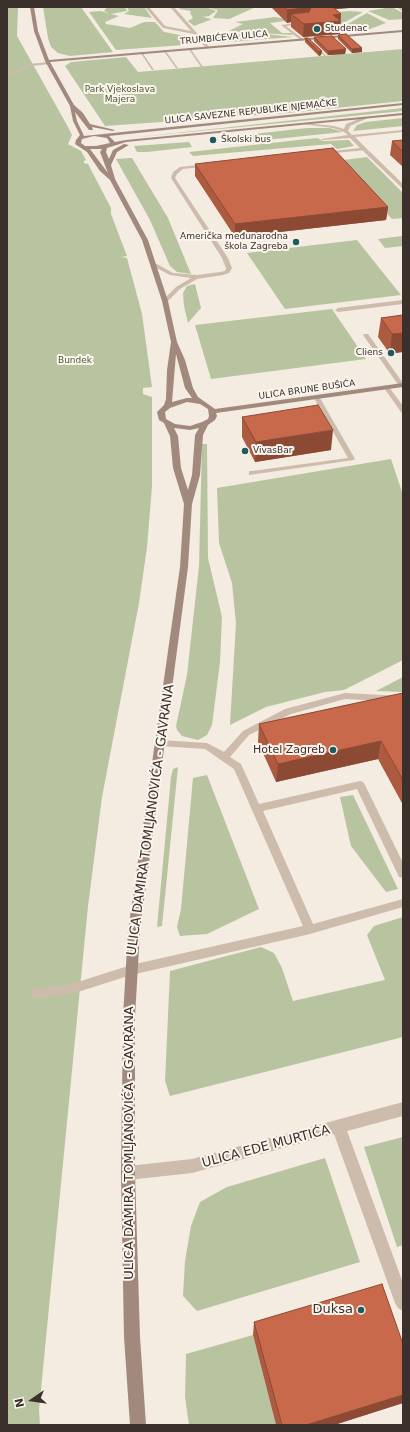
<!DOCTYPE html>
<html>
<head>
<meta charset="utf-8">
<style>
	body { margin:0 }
	#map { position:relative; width:410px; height:1432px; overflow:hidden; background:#f4ebe1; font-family:"DejaVu Sans",sans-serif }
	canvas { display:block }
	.frame { position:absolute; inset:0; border:8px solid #3b302b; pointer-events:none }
	.north { position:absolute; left:12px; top:1380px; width:40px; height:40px; -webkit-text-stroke:3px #fbf5ee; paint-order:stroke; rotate:257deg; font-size:11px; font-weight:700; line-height:16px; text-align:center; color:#3b302b }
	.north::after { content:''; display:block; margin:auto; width:14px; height:18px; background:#3b302b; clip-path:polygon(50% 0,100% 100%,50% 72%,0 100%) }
</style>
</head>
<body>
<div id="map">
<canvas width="410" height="1432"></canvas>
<div class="frame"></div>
<div class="north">N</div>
</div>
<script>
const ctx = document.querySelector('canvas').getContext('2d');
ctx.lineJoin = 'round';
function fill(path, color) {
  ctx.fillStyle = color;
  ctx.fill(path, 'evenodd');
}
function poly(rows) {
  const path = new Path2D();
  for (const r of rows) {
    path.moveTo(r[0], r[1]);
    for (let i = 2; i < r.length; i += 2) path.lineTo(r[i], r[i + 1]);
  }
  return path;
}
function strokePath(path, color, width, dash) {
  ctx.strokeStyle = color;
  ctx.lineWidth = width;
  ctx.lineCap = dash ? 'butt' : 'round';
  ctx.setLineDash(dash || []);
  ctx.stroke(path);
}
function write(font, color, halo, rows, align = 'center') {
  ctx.font = font + ' "DejaVu Sans",sans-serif';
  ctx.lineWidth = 4;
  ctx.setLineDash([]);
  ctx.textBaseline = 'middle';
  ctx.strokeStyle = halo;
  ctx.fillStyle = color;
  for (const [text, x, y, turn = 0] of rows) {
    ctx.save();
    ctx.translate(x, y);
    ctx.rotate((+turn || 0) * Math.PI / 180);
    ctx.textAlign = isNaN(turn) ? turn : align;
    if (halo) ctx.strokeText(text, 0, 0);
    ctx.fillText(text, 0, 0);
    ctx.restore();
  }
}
const green = poly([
	[7,7,18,7,17,36,68,127,72,135,68,144,81,151,86,160,84,161,84,163,88,164,111,208,111,214,127,256,121,257,127,258,142,314,152,387,143,388,143,394,152,397,152,486,147,547,139,603,102,797,88,906,39,1410,40,1425,7,1425],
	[43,7,81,7,113,52,70,56,58,53,51,47,48,38],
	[107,7,125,7,127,11,111,14,119,16,105,22,106,24,130,28,144,22,155,22,164,32,191,37,197,44,116,50,89,12,101,11,109,14,104,11],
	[127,7,144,7,152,18,124,14,129,11],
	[182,7,206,8,206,7,256,7,229,19,213,18,218,10,206,7,216,11,209,16,203,17,211,19,210,20,194,26,188,21,193,18,190,13,191,11,179,9],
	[392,7,403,13,403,19,389,20,368,11],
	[350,11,363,12,340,25,324,13],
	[367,13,386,23,367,30,350,32,344,26],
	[275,17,286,19,288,23,285,21,270,23,282,33,291,33,293,35,229,31,243,24,235,22],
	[257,33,293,37,214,43,209,42,206,37],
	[403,49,403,101,287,113,105,126,65,66,71,62,126,57,138,72],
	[403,108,403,111,129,138,222,128],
	[403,118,403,126,353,131,357,125,366,122],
	[307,128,330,128,343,132,227,144,221,141,221,139,227,137],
	[317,138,323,141,349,140,354,146,337,149,331,144,193,156,189,152],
	[189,142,192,147,147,152,137,152,134,146],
	[367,157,403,193,403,218,392,219,336,161],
	[130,158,132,158,168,218,191,274,177,272,170,266,150,220,116,159],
	[403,236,403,246,385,248,378,239],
	[357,240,401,295,285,309,247,253],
	[195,284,201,308,188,323,184,306,183,293,187,286],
	[332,309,366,359,211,379,195,325],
	[202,444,207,444,208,558,222,617,220,662,212,725,207,735,198,740,182,736,177,730,176,726,187,675,199,566],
	[391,459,403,495,403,660,344,690,325,692,266,707,230,725,236,623,232,583,219,543,217,488],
	[403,677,403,692,376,691],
	[178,767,162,926,157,927,171,777,173,769],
	[207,775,259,909,207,934,180,936,177,927,181,909,193,778],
	[353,795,398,889,386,892,351,846,340,797],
	[403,917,403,1037,170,1096,165,1081,170,971,261,947,274,953,282,968,293,1001,385,980,367,935,374,926],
	[403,1137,403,1245,397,1247,364,1147],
	[325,1158,360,1262,197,1311,183,1296,185,1261,191,1226,200,1202,227,1187],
	[253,1335,276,1425,189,1425,185,1397,186,1354]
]);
const lane = poly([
	[304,22,303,24,286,26,303,39,302,41,281,25,304,22],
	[312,43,314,43,326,56,324,56,312,43],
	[188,48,190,48,203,67,201,67,188,48],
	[163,50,165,50,178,68,176,68,163,50],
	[140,52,142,52,154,70,152,70,140,52],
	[48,62,49,64,32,66,7,76,7,74,30,64,48,62],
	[364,117,366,119,350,126,348,131,352,135,403,130,403,132,355,137,366,148,366,150,325,154,323,152,360,148,350,138,323,140,321,139,348,135,344,132,333,128,303,124,305,123,334,126,344,129,346,124,364,117],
	[207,164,209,164,209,166,183,169,177,174,175,178,228,258,232,268,229,273,223,275,197,279,180,289,167,302,163,302,163,300,176,287,191,278,170,275,153,266,153,264,157,264,173,273,197,275,220,272,225,271,226,268,222,258,171,178,173,172,180,167,207,164],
	[403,300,403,304,338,312,335,310,338,308,403,300],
	[364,334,368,334,403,383,403,386,399,386,363,335,364,334],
	[387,386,389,387,403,406,403,413,401,412,384,388,387,386],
	[317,396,320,398,355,459,354,460,249,475,249,471,252,471,348,458,314,398,317,396],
	[345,693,403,696,403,702,345,699,291,714,249,735,230,757,241,764,259,804,360,781,363,782,365,785,403,863,403,878,399,877,357,789,263,811,313,924,403,899,403,907,310,934,131,975,81,991,58,996,36,998,32,997,30,993,32,989,36,988,58,986,81,981,131,965,303,926,234,769,205,749,160,746,157,745,155,743,157,741,160,740,207,743,224,752,243,731,285,709,345,693]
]);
const street = poly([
	[145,7,149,7,165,26,191,31,170,7,174,7,209,47,206,48,194,34,163,28,145,7],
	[397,7,401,7,403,11,402,11,397,7],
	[362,148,366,148,403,184,403,189,362,150,362,148],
	[403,1102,403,1116,347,1131,403,1283,403,1311,398,1308,395,1303,334,1134,192,1173,128,1180,123,1178,121,1173,123,1168,128,1166,192,1159,403,1102]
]);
const secondary = poly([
	[30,7,34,7,38,31,49,60,403,30,403,32,50,62,74,105,83,113,90,124,115,130,113,131,92,127,93,130,89,130,75,112,77,121,84,136,403,103,403,105,109,136,115,142,126,140,403,113,403,115,126,142,107,148,106,152,109,159,113,150,124,144,129,145,117,152,111,165,115,179,148,240,168,301,177,342,185,360,193,388,198,397,215,409,403,383,403,387,216,413,217,416,215,420,208,425,203,435,200,475,192,504,188,567,140,931,135,1017,135,1173,140,1337,146,1425,130,1425,124,1337,121,1173,123,1017,128,931,180,567,184,504,173,468,170,436,164,423,159,420,157,412,164,405,166,399,167,370,171,342,162,301,142,240,110,180,100,171,87,152,75,144,76,140,80,135,73,121,70,106,45,61,34,31,30,7],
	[94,136,107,138,110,143,96,146,85,146,81,143,82,139,94,136],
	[90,149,102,149,100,152,108,173,90,149],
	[176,354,185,388,192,398,187,398,172,402,176,354],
	[187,402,200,404,208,409,209,416,208,419,202,422,190,426,175,424,166,419,165,412,170,408,187,402],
	[174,428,190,430,199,428,195,435,192,475,188,490,181,468,178,436,174,428]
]);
const wall = poly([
	[271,7,363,7,335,9,340,20,340,34,303,37,291,27,291,22,287,23],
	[338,35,362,48,362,52,352,53,338,39],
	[314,37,346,49,345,54,328,55,314,41],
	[305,38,322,51,321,55,319,56,305,42],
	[403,140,403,167,390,155,392,141],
	[195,164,388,207,386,220,235,237,195,176],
	[403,315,390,354,378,337,381,318],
	[242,417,331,450,255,462,242,437],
	[403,693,403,805,378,759,276,782,258,742,259,724],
	[254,1322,403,1344,403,1403,334,1425,276,1425,253,1335]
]);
const shadedWall = poly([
	[311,7,310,20,291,14,291,22,287,23,287,10],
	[321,7,363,7,321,10],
	[341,14,340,34,303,37,304,24,333,15],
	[362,48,362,52,352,53,352,49],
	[346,49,345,54,328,55,328,51],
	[322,51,321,55,319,56,319,52],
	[388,207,386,220,235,237,235,224],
	[403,333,403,352,390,354,392,334],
	[333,430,331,450,255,462,256,442],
	[381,741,378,759,276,782,278,764],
	[403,1395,403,1403,334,1425,306,1425]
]);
const building = poly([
	[284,7,333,7,341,14,333,15,341,21,304,24,291,14,309,12,311,7,287,10,284,7],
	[346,34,362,48,352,49,338,35,346,34],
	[332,36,346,49,328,51,314,37,332,36],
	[305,38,308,38,322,51,319,52,305,38],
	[403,140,403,152,392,141,403,140],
	[333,148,388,207,235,224,195,164,333,148],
	[403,315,403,333,392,334,381,318,403,315],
	[318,405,333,430,256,442,242,417,318,405],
	[403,693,403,780,381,741,278,764,259,724,403,693],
	[382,1284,403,1344,403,1395,306,1425,282,1425,254,1322,382,1284]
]);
const markers = [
	[317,29,4,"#1f5a5e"],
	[213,140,4,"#1f5a5e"],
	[296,242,4,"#1f5a5e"],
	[391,353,4,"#1f5a5e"],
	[245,451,4,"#1f5a5e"],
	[333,750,4,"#1f5a5e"],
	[361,1310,4,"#1f5a5e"]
];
const farPoinames = [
	["Studenac",325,29],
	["Školski bus",221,140],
	["Američka međunarodna",288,237,"right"],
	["škola Zagreba",288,247,"right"],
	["Cliens",383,353,"right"],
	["VivasBar",253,451]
];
const farStreetnames = [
	["TRUMBIĆEVA ULICA",224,38,-5],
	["ULICA SAVEZNE REPUBLIKE NJEMAČKE",251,112,-6],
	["ULICA BRUNE BUŠIĆA",307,390,-8]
];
const farParknames = [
	["Park Vjekoslava",120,90],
	["Majera",120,100],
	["Bundek",75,361]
];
const poiNames = [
	["Hotel Zagreb",325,750]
];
const nearStreetnames = [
	["ULICA DAMIRA TOMLJANOVIĆA - GAVRANA",151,820,-82],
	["ULICA DAMIRA TOMLJANOVIĆA - GAVRANA",130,1143,-90],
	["ULICA EDE MURTIĆA",266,1147,-15]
];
const nearPoinames = [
	["Duksa",353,1310]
];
fill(green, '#b8c4a0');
fill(lane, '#cdbbac');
fill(street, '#cdbbac');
fill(secondary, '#a18a7d');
fill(wall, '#ac5a40');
fill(shadedWall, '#8c4a34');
fill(building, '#c8694b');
strokePath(building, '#8c4a34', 1);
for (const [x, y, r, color] of markers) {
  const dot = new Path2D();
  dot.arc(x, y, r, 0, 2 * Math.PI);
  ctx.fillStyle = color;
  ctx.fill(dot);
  strokePath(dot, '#fbf5ee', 1.5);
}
write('9px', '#3b302b', '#fbf5ee', farPoinames, 'left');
write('9px', '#3b302b', '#fbf5ee', farStreetnames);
write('9px', '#4a5a2e', '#fbf5ee', farParknames);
write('11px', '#3b302b', '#fbf5ee', poiNames, 'right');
write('13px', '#3b302b', '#fbf5ee', nearStreetnames);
write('13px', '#3b302b', '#fbf5ee', nearPoinames, 'right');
</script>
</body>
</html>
